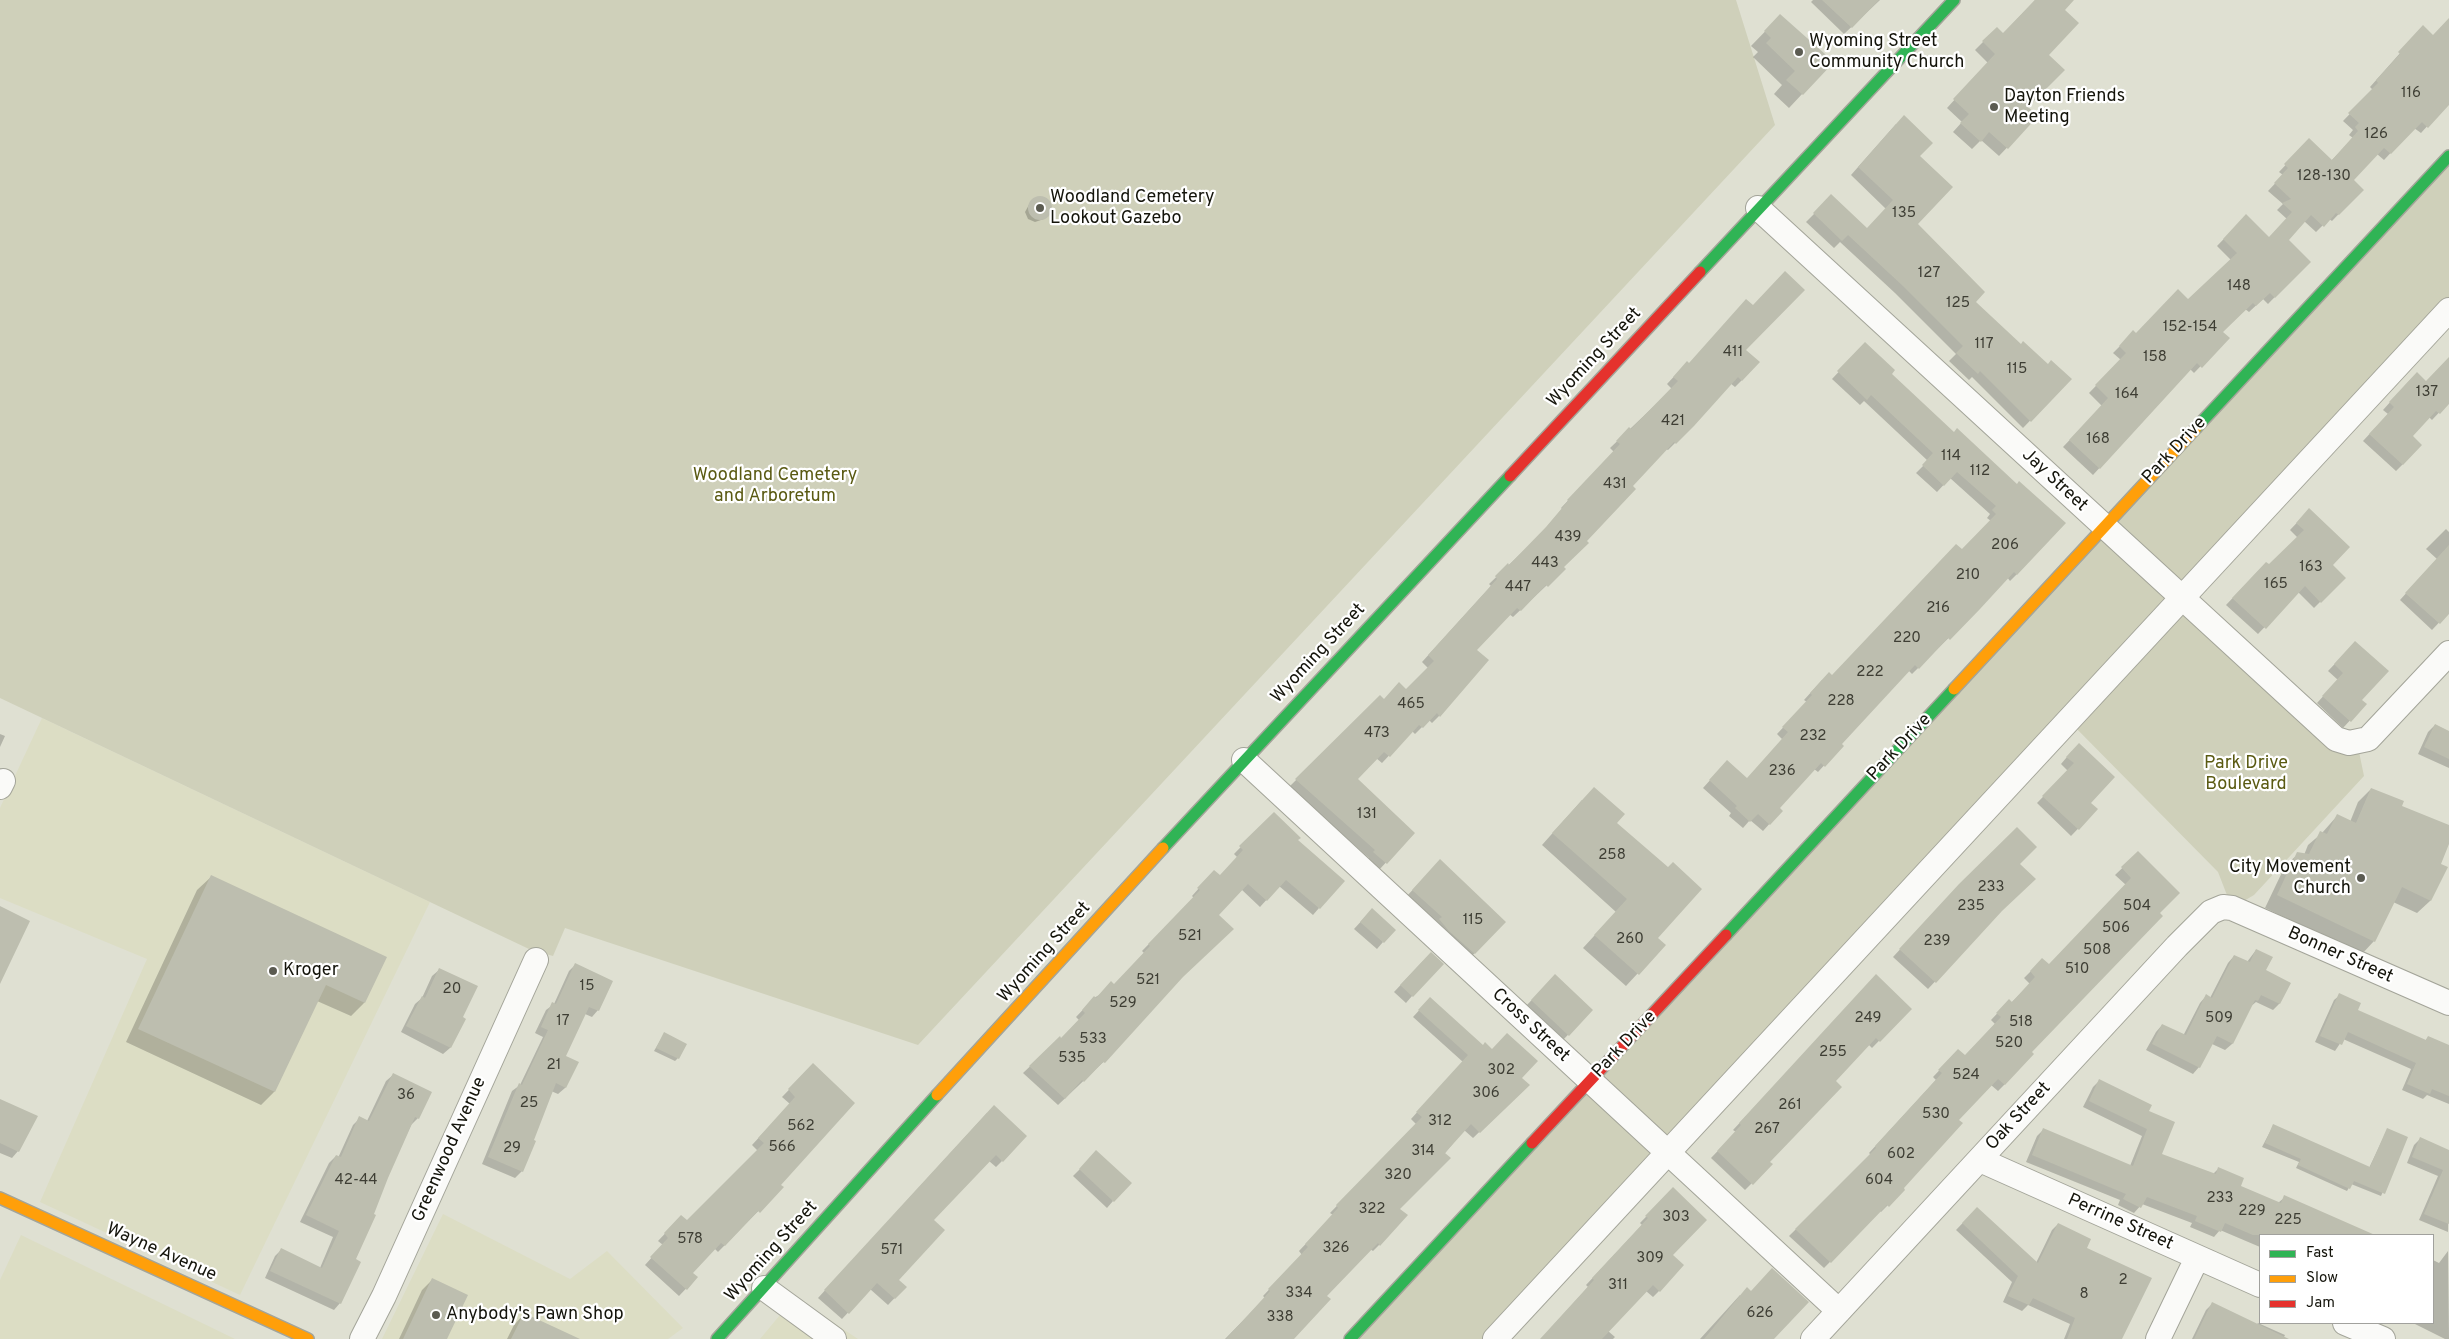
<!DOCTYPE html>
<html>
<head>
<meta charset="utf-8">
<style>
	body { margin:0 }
	#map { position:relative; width:2449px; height:1339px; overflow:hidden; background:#dfe0d2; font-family:Overpass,sans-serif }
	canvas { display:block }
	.legend { position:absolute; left:2259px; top:1234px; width:175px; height:90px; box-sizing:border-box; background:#fff; border:1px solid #a1a19d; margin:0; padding:6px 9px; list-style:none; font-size:15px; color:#14140b }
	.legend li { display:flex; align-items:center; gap:10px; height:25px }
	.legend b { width:25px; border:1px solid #a1a19d }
</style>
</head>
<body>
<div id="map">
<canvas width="2449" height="1339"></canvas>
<ul class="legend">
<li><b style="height:6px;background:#30b455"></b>Fast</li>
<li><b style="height:6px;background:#ff9f0a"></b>Slow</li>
<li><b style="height:6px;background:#e5322d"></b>Jam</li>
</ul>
</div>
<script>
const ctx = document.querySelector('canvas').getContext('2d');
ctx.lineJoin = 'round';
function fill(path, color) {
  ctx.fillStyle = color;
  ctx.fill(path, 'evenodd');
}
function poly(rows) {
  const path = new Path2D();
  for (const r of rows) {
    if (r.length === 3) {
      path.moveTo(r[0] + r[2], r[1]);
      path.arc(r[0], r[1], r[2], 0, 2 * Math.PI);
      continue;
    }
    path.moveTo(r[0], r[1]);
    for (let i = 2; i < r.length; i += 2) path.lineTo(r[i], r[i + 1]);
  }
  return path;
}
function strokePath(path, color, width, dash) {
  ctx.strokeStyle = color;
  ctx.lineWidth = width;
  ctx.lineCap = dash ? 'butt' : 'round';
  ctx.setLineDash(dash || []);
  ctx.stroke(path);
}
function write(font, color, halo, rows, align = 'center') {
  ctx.font = font + ' Overpass,sans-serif';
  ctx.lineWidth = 4.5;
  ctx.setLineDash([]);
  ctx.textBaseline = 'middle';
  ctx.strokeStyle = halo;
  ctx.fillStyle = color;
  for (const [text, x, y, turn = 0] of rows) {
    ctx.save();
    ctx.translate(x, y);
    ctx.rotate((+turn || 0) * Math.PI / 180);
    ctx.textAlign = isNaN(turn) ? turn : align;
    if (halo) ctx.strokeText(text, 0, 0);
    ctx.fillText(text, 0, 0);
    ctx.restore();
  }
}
const built = poly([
	[42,718,430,902,240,1295,40,1202,147,959,0,898,0,808],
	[443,1214,570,1279,607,1251,683,1328,668,1339,382,1339],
	[21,1235,235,1339,0,1339,0,1280],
	[795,1297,858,1339,760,1339]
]);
const green = poly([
	[0,0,1736,0,1775,125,918,1045,565,928,553,956,529,949,0,698],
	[2449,156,2449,310,2181,599,2357,742,2364,776,2254,895,2232,908,2218,872,2069,721,1495,1339,1350,1339]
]);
const shadow = poly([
	[1813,0,1880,0,1844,34,1811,2],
	[2035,0,2072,0,2063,10,2027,107,2037,116,1999,156,1981,140,1972,149,1953,132,1962,122,1947,108,1988,63,1975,50,1997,28,2003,34],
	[1780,16,1832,62,1789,108,1774,94,1782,85,1753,57,1758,52,1751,46],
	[2417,34,2449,51,2449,102,2421,133,2414,128,2384,160,2377,154,2352,180,2362,190,2332,221,2329,219,2316,232,2304,221,2287,240,2309,262,2268,304,2263,299,2249,312,2245,309,2221,332,2228,338,2194,373,2190,369,2093,475,2063,447,2102,406,2089,393,2121,360,2113,353,2127,339,2188,301,2231,260,2217,246,2246,216,2269,238,2287,219,2277,210,2283,204,2268,191,2283,175,2279,172,2309,140,2331,161,2353,138,2349,135,2353,130,2343,121,2373,90,2370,87],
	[1896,124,1918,157,1917,224,1974,302,2020,346,2070,379,2023,428,1972,377,1969,380,1949,361,1956,354,1895,293,1840,242,1834,248,1806,222,1832,196,1867,229,1886,209,1851,175],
	[1040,197,1048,200,1051,209,1044,219,1035,222,1028,219,1025,212,1031,201],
	[1865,344,1890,374,1954,433,2017,485,2017,574,2010,581,2007,577,1979,608,1912,674,1908,670,1840,744,1842,746,1818,772,1814,769,1778,808,1781,811,1763,831,1750,820,1743,828,1729,816,1731,813,1703,788,1721,768,1747,780,1783,740,1777,734,1807,702,1804,700,1822,680,1832,677,1991,521,1987,518,1990,514,1950,478,1937,492,1916,473,1928,461,1864,401,1860,405,1832,379],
	[1745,350,1742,380,1735,387,1730,383,1693,425,1668,450,1666,449,1631,486,1563,567,1564,569,1513,617,1509,614,1476,650,1439,716,1432,723,1429,720,1415,734,1412,731,1382,763,1376,758,1357,779,1413,833,1379,870,1367,859,1369,858,1289,787,1380,697,1383,700,1406,691,1428,668,1422,662,1491,586,1489,584,1539,536,1562,509,1561,508,1614,452,1610,448,1672,389,1667,384,1680,370,1689,365],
	[2449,358,2449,402,2432,420,2429,417,2411,436,2403,464,2396,471,2363,441,2388,414,2383,410,2410,380,2426,382],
	[2309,510,2332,565,2344,578,2314,608,2298,592,2258,634,2226,605,2266,563,2269,566,2298,538,2290,530],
	[2446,529,2449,532,2449,612,2432,630,2400,600,2437,559,2426,549],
	[2349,649,2360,700,2365,704,2343,728,2317,703,2338,680,2328,671],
	[2435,725,2449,732,2449,768,2418,754,2428,732],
	[0,734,5,736,0,747],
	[2072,751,2090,803,2096,810,2071,836,2037,803,2068,771,2061,764],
	[2371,789,2400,807,2449,827,2449,840,2439,865,2446,868,2430,901,2417,913,2393,902,2374,941,2362,954,2265,908,2285,866,2298,854,2304,855,2308,845,2322,833,2337,816,2350,822,2358,802],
	[1582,800,1615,823,1656,938,1664,945,1626,986,1583,948,1616,912,1542,845],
	[1274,813,1296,841,1319,908,1313,915,1279,886,1260,907,1241,889,1217,915,1179,979,1115,1051,1058,1105,1023,1073,1060,1038,1061,1039,1079,1020,1076,1017,1094,998,1114,986,1144,953,1142,951,1194,898,1192,896,1208,878,1219,877,1238,858,1234,854],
	[2138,853,2178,893,2030,1052,2032,1054,2004,1085,1998,1091,1991,1085,1957,1120,1902,1188,1903,1190,1881,1212,1880,1211,1824,1268,1789,1236,1871,1155,1869,1153,1936,1080,1933,1077,1952,1057,1965,1057,1995,1024,1991,1020,2009,1001,2011,1003,2030,984,2024,978,2036,966,2049,965,2126,885,2115,875],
	[2019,864,2034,879,2001,911,1928,989,1893,957,1953,892],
	[1434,867,1505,922,1468,960,1406,897],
	[211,877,385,958,364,1003,351,1016,317,1001,274,1092,261,1105,126,1042,197,890],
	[1365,917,1383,942,1377,949,1354,929],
	[2256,950,2264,971,2290,983,2279,1004,2273,1010,2256,1002,2250,1007,2232,1044,2225,1050,2212,1044,2199,1067,2193,1074,2146,1050,2156,1032,2162,1025,2183,1036,2200,1003,2206,996,2210,998,2228,963,2234,956,2247,962],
	[1424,960,1412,996,1406,1003,1394,992],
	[575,965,598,1010,592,1017,585,1014,564,1056,577,1062,565,1088,558,1094,551,1091,532,1140,535,1141,522,1171,515,1178,482,1164,512,1091,520,1085,543,1037,535,1033,546,1010,554,1004,569,971],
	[439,970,462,1018,464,1019,450,1048,443,1054,401,1032,415,1004,422,998,432,976],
	[1555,976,1592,1010,1562,1041,1525,1007],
	[1870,983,1910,1009,1872,1048,1868,1044,1834,1081,1769,1162,1771,1164,1745,1190,1711,1158,1736,1132,1733,1130],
	[2340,995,2356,1010,2425,1041,2428,1037,2449,1046,2449,1104,2427,1095,2423,1099,2402,1090,2411,1069,2343,1039,2335,1051,2315,1042,2334,1000],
	[1424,1005,1483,1047,1528,1085,1473,1138,1464,1130,1399,1209,1379,1245,1373,1251,1370,1249,1326,1296,1290,1339,1225,1339,1265,1298,1263,1296,1302,1255,1299,1251,1333,1215,1330,1213,1416,1124,1411,1119,1463,1062,1413,1017],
	[664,1034,678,1058,675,1061,654,1051],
	[813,1065,780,1185,782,1187,718,1252,714,1248,691,1273,697,1277,679,1296,645,1265,663,1245,658,1241,675,1223,687,1222,758,1151,752,1145,790,1104,782,1097],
	[393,1075,418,1118,411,1125,387,1178,354,1260,340,1303,334,1310,265,1278,275,1256,281,1250,320,1268,333,1237,300,1222,329,1163,336,1156,338,1158,353,1125,360,1118,367,1121,386,1081],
	[2099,1081,2148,1112,2160,1154,2213,1174,2219,1168,2239,1186,2278,1203,2285,1197,2368,1235,2260,1235,2260,1247,2220,1230,2214,1237,2190,1227,2192,1223,2142,1204,2134,1213,2118,1205,2120,1200,2026,1162,2037,1136,2043,1130,2130,1166,2142,1136,2083,1107,2093,1087],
	[0,1100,18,1151,12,1158,0,1153],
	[987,1113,1002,1161,996,1167,989,1161,932,1220,897,1280,905,1287,888,1305,870,1289,842,1319,818,1298],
	[2273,1126,2369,1168,2387,1130,2407,1138,2381,1196,2351,1184,2347,1191,2296,1168,2299,1162,2262,1147],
	[2420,1139,2449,1151,2448,1232,2419,1220,2438,1176,2407,1163,2414,1145],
	[1090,1159,1113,1201,1107,1208,1073,1176],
	[1673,1189,1671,1255,1659,1291,1653,1297,1646,1291,1608,1331,1615,1337,1613,1339,1541,1339,1588,1287,1586,1285,1642,1225,1640,1223],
	[1977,1208,2036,1263,2052,1230,2058,1224,2085,1249,2118,1339,2064,1339,2070,1324,2028,1305,2022,1311,2003,1302,2012,1282,1956,1230],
	[2448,1251,2449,1339,2445,1339,2413,1323,2433,1323,2433,1260,2439,1263],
	[432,1280,445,1339,399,1339,422,1290],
	[1740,1295,1773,1339,1700,1339],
	[2212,1304,2256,1325,2258,1323,2285,1335,2283,1339,2192,1339,2206,1310],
	[524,1314,553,1339,507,1339,514,1325]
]);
const building = poly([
	[1822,0,1879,0,1852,28],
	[2035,0,2074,0,2065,10,2079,23,2049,55,2065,70,2028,107,2038,116,2008,149,1989,132,1981,142,1960,123,1969,114,1953,99,1995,54,1982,41,1997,27,2003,33],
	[1780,14,1834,62,1803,95,1786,80,1795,71,1766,43,1771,38,1764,31],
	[2449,18,2449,105,2428,128,2422,122,2391,154,2384,148,2354,180,2364,190,2339,215,2336,213,2324,227,2311,215,2289,240,2311,262,2275,298,2270,293,2256,306,2253,303,2223,332,2230,338,2202,368,2197,363,2100,469,2069,440,2108,398,2095,385,2126,353,2119,346,2133,330,2136,333,2178,289,2188,299,2237,253,2223,239,2246,214,2269,237,2292,212,2282,203,2291,199,2274,183,2288,168,2284,164,2309,138,2332,160,2358,131,2355,127,2359,123,2348,113,2378,83,2376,80,2400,54,2398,52,2423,25,2433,35],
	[1904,115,1933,143,1920,156,1953,187,1918,224,1985,292,1976,302,2021,344,2023,341,2048,364,2051,360,2072,379,2031,422,1980,371,1978,374,1956,353,1963,346,1903,286,1848,235,1842,241,1813,213,1831,194,1867,228,1893,200,1858,167],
	[1040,208,12],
	[1785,271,1805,290,1746,350,1760,362,1742,381,1738,377,1694,426,1676,444,1674,442,1633,486,1636,489,1587,541,1589,543,1564,567,1566,569,1548,587,1546,585,1521,611,1517,608,1477,650,1489,660,1440,717,1437,713,1423,728,1419,725,1390,757,1384,752,1358,779,1415,833,1387,864,1373,852,1375,850,1295,779,1380,695,1384,699,1399,682,1406,689,1434,661,1428,655,1497,579,1495,576,1508,563,1509,565,1546,527,1568,501,1567,500,1620,444,1616,441,1629,427,1631,429,1678,381,1673,377,1687,361,1689,363,1746,299,1753,305],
	[1865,342,1895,370,1892,374,1954,432,1957,428,2017,484,2019,481,2066,523,2017,575,2014,572,1980,609,1950,640,1948,638,1919,669,1915,665,1842,744,1844,746,1825,767,1821,763,1780,808,1783,811,1770,825,1758,814,1750,822,1735,808,1737,806,1709,780,1727,760,1747,778,1788,732,1782,727,1812,695,1810,693,1829,672,1832,675,1956,544,1962,549,1996,514,1992,510,1996,506,1957,472,1944,486,1922,465,1933,453,1871,395,1867,400,1837,371],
	[2449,357,2449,404,2440,414,2436,411,2413,436,2422,445,2403,465,2369,434,2394,407,2389,402,2417,372,2426,381],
	[2309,508,2350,547,2333,565,2346,578,2321,603,2305,586,2266,629,2232,598,2266,562,2269,564,2304,530,2296,523],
	[2449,545,2449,614,2440,624,2405,593],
	[2355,641,2389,671,2362,700,2367,704,2351,722,2322,696,2343,673,2334,664],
	[2435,724,2449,731,2449,759,2424,747],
	[2079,743,2115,777,2091,803,2098,809,2079,830,2042,796,2074,763,2066,757],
	[1594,787,1625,814,1617,823,1668,867,1673,862,1702,889,1658,938,1666,945,1639,975,1594,935,1627,899,1552,833],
	[2371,788,2404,801,2402,806,2449,825,2449,844,2441,864,2448,867,2431,901,2402,887,2375,942,2277,895,2297,852,2309,854,2320,831,2327,834,2337,814,2356,823],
	[1274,812,1301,838,1298,840,1345,881,1320,909,1286,880,1267,901,1248,884,1219,915,1234,929,1183,977,1105,1063,1103,1062,1084,1082,1082,1080,1065,1099,1029,1066,1060,1036,1061,1038,1085,1013,1082,1010,1094,996,1096,998,1111,981,1114,984,1150,946,1148,944,1200,890,1197,888,1214,870,1220,875,1243,850,1239,846],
	[2017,827,2037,847,2020,864,2036,879,2002,911,1936,983,1899,949,1959,884],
	[2138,851,2180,893,2160,913,2163,916,2032,1052,2034,1054,2005,1085,1998,1079,1959,1120,1963,1123,1904,1188,1905,1190,1889,1207,1887,1205,1831,1263,1795,1229,1876,1148,1875,1146,1942,1073,1938,1070,1958,1049,1965,1055,2001,1017,1996,1013,2009,999,2012,1002,2035,977,2030,971,2042,958,2049,964,2131,878,2121,867],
	[1440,859,1506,922,1475,954,1449,931,1439,919,1442,917,1412,890],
	[211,875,387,957,365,1003,326,985,275,1092,138,1029],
	[0,906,30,921,0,984],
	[1372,908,1396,930,1384,943,1360,922],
	[2256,949,2273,957,2266,970,2291,983,2280,1004,2261,995,2258,1001,2255,1000,2233,1044,2217,1036,2200,1068,2152,1044,2162,1024,2186,1035,2206,994,2212,998,2234,955,2250,962],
	[1431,952,1444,964,1413,997,1400,985],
	[575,963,613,981,599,1011,589,1007,566,1056,579,1062,566,1088,556,1083,534,1140,536,1141,523,1172,488,1157,519,1083,522,1085,548,1030,541,1027,552,1002,556,1004],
	[439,968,478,986,463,1017,466,1019,451,1048,406,1026,422,996,425,998],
	[1555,974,1593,1010,1569,1036,1531,1000],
	[1876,974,1912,1009,1880,1042,1876,1038,1836,1081,1842,1087,1770,1162,1773,1164,1753,1185,1717,1151,1741,1125,1739,1123],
	[2339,993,2361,1003,2358,1010,2426,1040,2428,1036,2449,1045,2449,1096,2432,1089,2430,1094,2407,1084,2416,1063,2348,1032,2342,1045,2320,1036],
	[1430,997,1483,1045,1485,1042,1492,1049,1507,1033,1538,1061,1522,1078,1530,1085,1480,1133,1471,1124,1445,1153,1451,1158,1400,1209,1408,1215,1380,1246,1378,1243,1327,1296,1331,1299,1294,1339,1226,1339,1270,1291,1268,1289,1308,1247,1305,1244,1338,1208,1336,1205,1422,1117,1416,1112,1468,1055,1418,1010],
	[664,1032,687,1044,679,1059,656,1048],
	[813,1063,855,1103,781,1185,784,1187,760,1213,758,1211,725,1246,721,1243,693,1273,698,1277,687,1290,650,1257,668,1238,664,1233,681,1215,687,1220,764,1143,758,1138,795,1097,788,1089],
	[393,1073,432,1092,419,1119,415,1117,388,1178,374,1214,376,1215,356,1259,361,1262,341,1304,270,1271,281,1248,322,1268,339,1231,306,1215,336,1155,341,1157,359,1116,369,1121],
	[2099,1079,2152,1105,2149,1111,2175,1122,2162,1154,2216,1174,2218,1167,2244,1178,2241,1186,2281,1203,2284,1195,2375,1235,2253,1235,2225,1223,2221,1232,2195,1221,2197,1216,2147,1197,2141,1208,2123,1199,2126,1194,2032,1155,2043,1128,2133,1166,2147,1129,2089,1101],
	[0,1099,38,1116,19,1152,0,1143],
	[994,1105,1027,1136,1003,1162,996,1155,934,1220,945,1230,899,1280,907,1287,895,1299,877,1283,849,1314,824,1290],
	[2273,1124,2370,1167,2387,1128,2408,1137,2385,1194,2354,1181,2350,1189,2298,1165,2301,1159,2265,1143],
	[2420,1137,2449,1150,2449,1224,2424,1214,2443,1170,2412,1157],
	[1096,1150,1132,1183,1114,1202,1079,1169],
	[1673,1187,1707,1220,1673,1255,1684,1265,1660,1292,1653,1285,1602,1339,1540,1339,1594,1280,1592,1278,1648,1218,1645,1216],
	[1977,1207,2038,1263,2058,1223,2091,1239,2087,1248,2152,1278,2122,1339,2067,1339,2075,1318,2033,1298,2029,1305,2008,1296,2018,1276,1962,1223],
	[1772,1268,1809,1302,1774,1339,1704,1339,1747,1287,1751,1291],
	[432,1278,468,1295,447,1339,403,1339],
	[2212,1302,2289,1339,2194,1339],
	[524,1313,580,1339,511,1339]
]);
const street = poly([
	[1758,208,2336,739,2349,743,2368,739,2449,653],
	[1244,760,1839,1311],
	[0,787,3,781],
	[1980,1160,2260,1285],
	[764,1288,834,1339],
	[2345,1323,2383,1339],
	[362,1339,384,1296,536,960],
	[1495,1339,2449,310],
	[1813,1339,2177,946,2211,912,2223,907,2232,908,2449,1003],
	[2158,1339,2197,1258]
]);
const fast = poly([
	[1700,272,1954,0],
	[2196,428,2449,156],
	[1163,848,1510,476],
	[1726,935,1954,689],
	[717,1339,937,1095],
	[1350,1339,1532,1143]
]);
const slow = poly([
	[1954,689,2196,428],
	[937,1095,1163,848],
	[0,1198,308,1339]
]);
const jam = poly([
	[1510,476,1700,272],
	[1532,1143,1726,935]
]);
const markers = [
	[1799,52,5,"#5b5b51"],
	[1994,107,5,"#5b5b51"],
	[1040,208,5,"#5b5b51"],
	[2361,878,5,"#5b5b51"],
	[273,971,5,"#5b5b51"],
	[436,1315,5,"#5b5b51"]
];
const numberNames = [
	["116",2411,94],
	["126",2376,135],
	["128-130",2324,177],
	["135",1904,214],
	["127",1929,274],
	["148",2239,287],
	["125",1958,304],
	["152-154",2190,328],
	["117",1984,345],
	["411",1733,353],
	["158",2155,358],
	["115",2017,370],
	["137",2427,393],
	["164",2127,395],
	["421",1673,422],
	["168",2098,440],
	["114",1951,457],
	["112",1980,472],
	["431",1615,485],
	["439",1568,538],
	["206",2005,546],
	["443",1545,564],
	["163",2311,568],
	["210",1968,576],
	["165",2276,585],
	["447",1518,588],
	["216",1938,609],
	["220",1907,639],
	["222",1870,673],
	["228",1841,702],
	["465",1411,705],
	["473",1377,734],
	["232",1813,737],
	["236",1782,772],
	["131",1367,815],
	["258",1612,856],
	["233",1991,888],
	["235",1971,907],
	["504",2137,907],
	["115",1473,921],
	["506",2116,929],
	["521",1190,937],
	["260",1630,940],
	["239",1937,942],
	["508",2097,951],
	["510",2077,970],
	["521",1148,981],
	["15",587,987],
	["20",452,990],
	["529",1123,1004],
	["249",1868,1019],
	["509",2219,1019],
	["17",563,1022],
	["518",2021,1023],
	["533",1093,1040],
	["520",2009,1044],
	["255",1833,1053],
	["535",1072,1059],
	["21",554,1066],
	["302",1501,1071],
	["524",1966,1076],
	["306",1486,1094],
	["36",406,1096],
	["25",529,1104],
	["261",1790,1106],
	["530",1936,1115],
	["312",1440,1122],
	["562",801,1127],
	["267",1767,1130],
	["566",782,1148],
	["29",512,1149],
	["314",1423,1152],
	["602",1901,1155],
	["320",1398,1176],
	["42-44",356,1181],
	["604",1879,1181],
	["233",2220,1199],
	["322",1372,1210],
	["229",2252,1212],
	["303",1676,1218],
	["225",2288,1221],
	["578",690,1240],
	["326",1336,1249],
	["571",892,1251],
	["309",1650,1259],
	["2",2123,1281],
	["311",1618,1286],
	["334",1299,1294],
	["8",2084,1295],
	["626",1760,1314],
	["338",1280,1318]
];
const poiNames = [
	["Wyoming Street",1809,42],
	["Community Church",1809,63],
	["Dayton Friends",2004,97],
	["Meeting",2004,118],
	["Woodland Cemetery",1050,198],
	["Lookout Gazebo",1050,219],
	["City Movement",2351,868,"right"],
	["Church",2351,889,"right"],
	["Kroger",283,971],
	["Anybody's Pawn Shop",446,1315]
];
const streetNames = [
	["Wyoming Street",1595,358,-47],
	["Park Drive",2175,451,-47],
	["Jay Street",2054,481,43],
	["Wyoming Street",1319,654,-47],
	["Park Drive",1900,748,-47],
	["Wyoming Street",1045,953,-48],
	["Bonner Street",2340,956,24],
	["Cross Street",1530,1026,43],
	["Park Drive",1625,1045,-47],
	["Oak Street",2019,1117,-47],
	["Greenwood Avenue",450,1150,-66],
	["Perrine Street",2120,1223,24],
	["Wyoming Street",772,1252,-48],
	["Wayne Avenue",161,1253,24]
];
const parkNames = [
	["Woodland Cemetery",775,476],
	["and Arboretum",775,497],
	["Park Drive",2246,764],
	["Boulevard",2246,785]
];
fill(built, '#dcddc4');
fill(green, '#cfd0ba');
fill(shadow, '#0003');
fill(building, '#bdbeaf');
strokePath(street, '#a3a499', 26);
strokePath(fast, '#a3a499', 14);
strokePath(slow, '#a3a499', 14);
strokePath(jam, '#a3a499', 14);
strokePath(street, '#fafaf8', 24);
strokePath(fast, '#30b455', 11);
strokePath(slow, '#ff9f0a', 11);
strokePath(jam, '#e5322d', 11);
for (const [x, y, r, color] of markers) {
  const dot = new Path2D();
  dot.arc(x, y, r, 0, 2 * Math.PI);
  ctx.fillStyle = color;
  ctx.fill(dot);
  strokePath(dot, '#fff', 2);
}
write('15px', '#3e3e34', null, numberNames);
write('18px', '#14140b', '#fff', poiNames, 'left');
write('18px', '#14140b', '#fff', streetNames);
write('18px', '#5a5a12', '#fff', parkNames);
</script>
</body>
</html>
